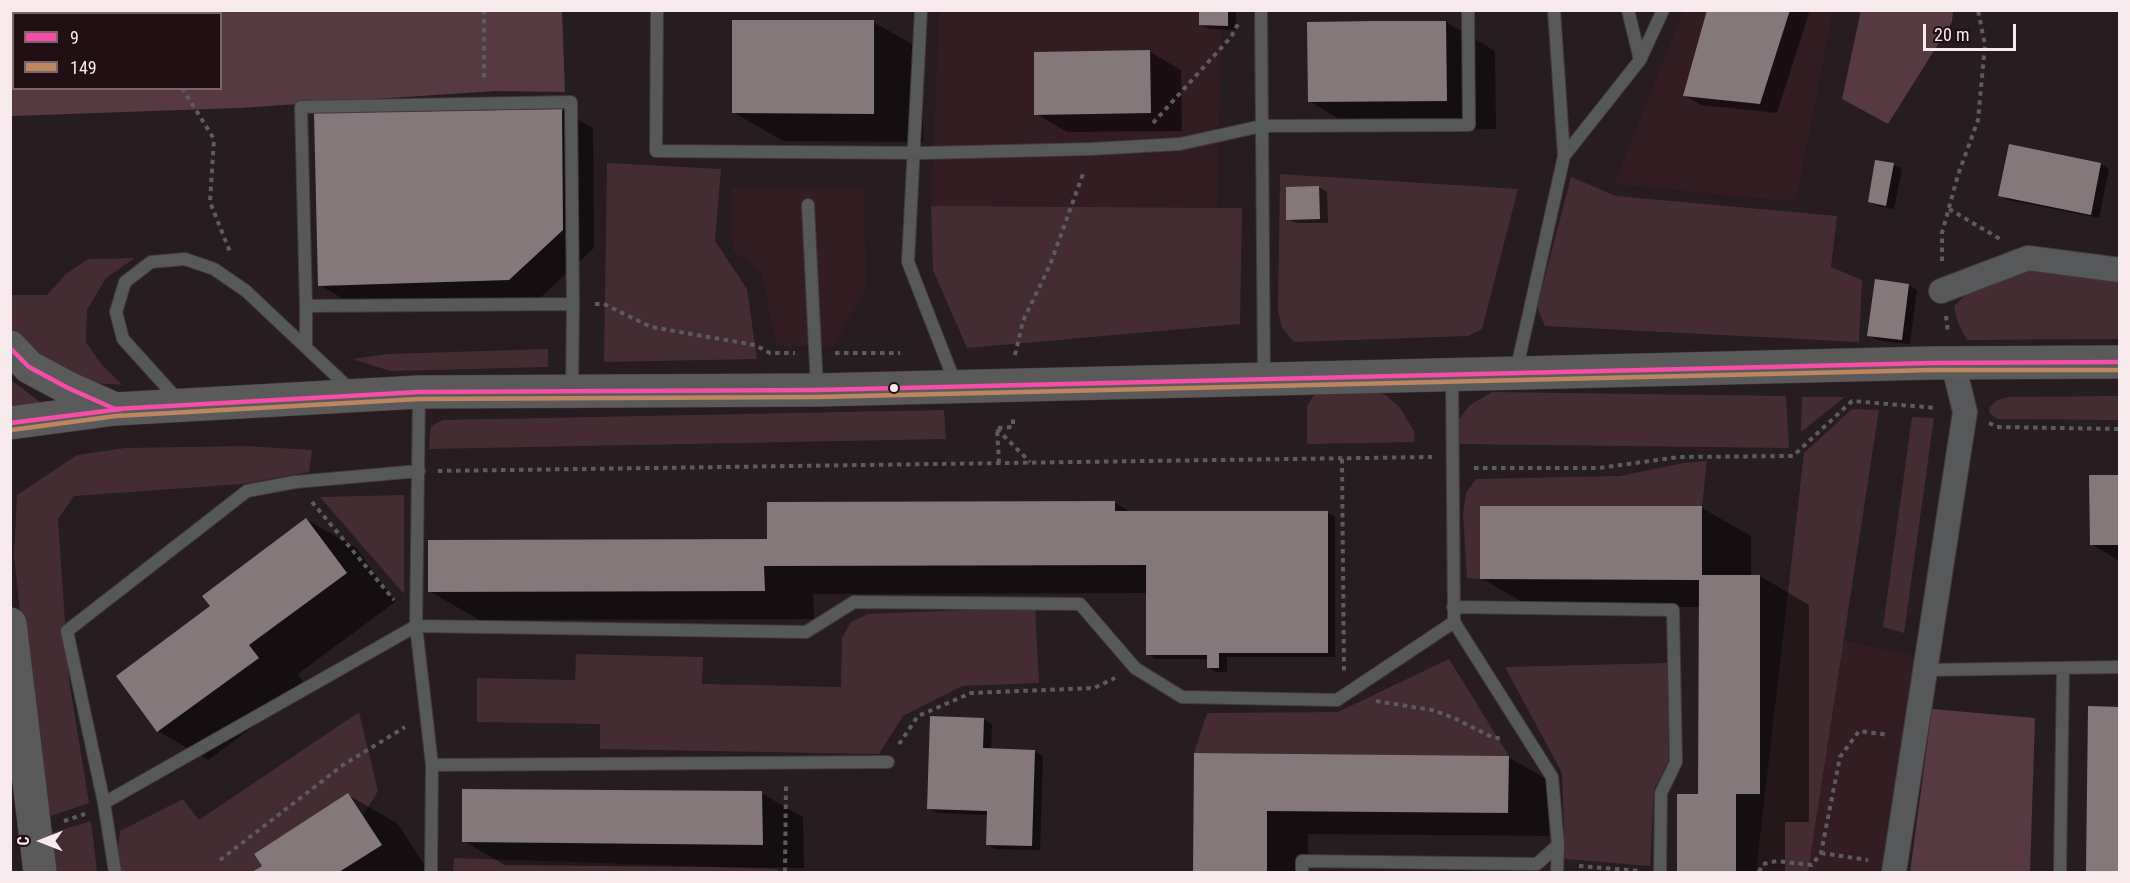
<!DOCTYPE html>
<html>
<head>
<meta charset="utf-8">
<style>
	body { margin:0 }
	#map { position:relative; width:2130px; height:883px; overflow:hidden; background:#271c1f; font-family:"Roboto Condensed",sans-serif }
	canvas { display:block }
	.frame { position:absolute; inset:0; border:12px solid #f7e9ec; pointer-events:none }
	.legend { position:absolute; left:12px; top:12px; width:210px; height:78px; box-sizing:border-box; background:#210f14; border:2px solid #77666a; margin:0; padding:8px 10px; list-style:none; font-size:18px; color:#f7e9ec }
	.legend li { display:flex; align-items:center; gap:12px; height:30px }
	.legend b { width:30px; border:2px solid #77666a }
	.north { position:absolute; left:12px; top:811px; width:60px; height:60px; -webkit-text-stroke:4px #210f14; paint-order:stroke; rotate:270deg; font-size:16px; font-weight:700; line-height:24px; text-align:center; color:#f7e9ec }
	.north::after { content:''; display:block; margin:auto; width:21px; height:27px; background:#f7e9ec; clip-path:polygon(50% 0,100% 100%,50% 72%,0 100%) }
	.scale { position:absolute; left:1923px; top:24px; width:93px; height:27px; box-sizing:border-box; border:3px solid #f7e9ec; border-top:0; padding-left:8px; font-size:18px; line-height:21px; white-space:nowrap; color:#f7e9ec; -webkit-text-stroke:4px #210f14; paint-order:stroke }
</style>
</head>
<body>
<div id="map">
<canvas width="2130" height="883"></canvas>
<div class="frame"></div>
<ul class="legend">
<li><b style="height:8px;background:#f54da8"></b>9</li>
<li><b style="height:8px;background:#bb8660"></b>149</li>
</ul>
<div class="north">С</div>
<div class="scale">20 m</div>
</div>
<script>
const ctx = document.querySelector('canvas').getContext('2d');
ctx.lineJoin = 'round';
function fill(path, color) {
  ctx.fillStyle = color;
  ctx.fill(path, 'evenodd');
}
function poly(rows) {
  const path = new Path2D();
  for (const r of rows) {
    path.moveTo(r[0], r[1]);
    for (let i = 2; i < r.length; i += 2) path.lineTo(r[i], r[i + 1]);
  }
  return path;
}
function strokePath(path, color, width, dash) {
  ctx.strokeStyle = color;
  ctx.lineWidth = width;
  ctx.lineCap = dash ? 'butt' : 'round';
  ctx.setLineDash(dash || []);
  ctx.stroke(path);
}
const built = poly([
	[939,11,1222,11,1217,208,931,206],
	[1683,11,1833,11,1796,202,1614,184],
	[731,187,864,187,866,289,833,347,776,346,761,271,733,251],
	[1811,633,1916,656,1882,872,1765,872]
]);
const green = poly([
	[607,163,721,169,715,241,747,289,757,359,604,362],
	[1280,174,1518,189,1482,329,1468,336,1294,342,1282,328,1278,310],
	[1571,177,1616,196,1837,216,1831,267,1862,280,1859,342,1545,326,1537,307],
	[931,206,1242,208,1240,324,967,348,933,270],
	[135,258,106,278,87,310,86,342,101,364,122,385,81,382,32,360,11,329,10,295,47,295,66,274,88,259],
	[2029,267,2119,280,2119,339,1967,340,1958,323,1954,306,1972,289],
	[548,349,548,367,390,371,353,359,387,354],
	[11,380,48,408,11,413],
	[1378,392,1387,396,1400,408,1414,431,1415,442,1307,444,1307,406,1314,395],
	[1492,392,1786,396,1789,448,1459,444,1457,433,1459,419,1470,405],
	[2119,396,2119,420,1998,419,1990,414,1989,408,1997,400,2009,397],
	[1802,397,1845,397,1801,432],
	[1852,409,1879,410,1808,872,1756,872,1804,453],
	[944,410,946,439,429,449,431,426,443,420],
	[1912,417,1934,418,1904,633,1883,627],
	[247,446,312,450,309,472,242,484,74,496,58,519,69,680,89,803,45,818,31,718,14,555,17,495,77,455,125,448],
	[1707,461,1702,506,1480,506,1480,579,1467,578,1463,514,1466,493,1476,479,1620,476,1684,463],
	[404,495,404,594,320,497],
	[1035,607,1039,683,962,686,903,716,879,754,600,749,600,724,477,722,477,678,575,680,576,654,703,657,702,684,841,687,842,638,851,622,868,614],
	[1449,659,1509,756,1194,753,1207,713,1338,712],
	[1667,663,1669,760,1654,790,1650,866,1565,859,1562,773,1505,667],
	[359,712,378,791,363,816,254,854,262,866,252,872,120,872,117,856,120,831,183,799,199,820],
	[91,821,97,872,52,872,48,834],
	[454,858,778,869,778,872,453,872]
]);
const forest = poly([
	[1861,10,1953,11,1952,22,1888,124,1842,99],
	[10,11,562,11,565,92,496,91,239,108,11,116],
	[14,14,220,14,220,88,14,88],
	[1932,709,2035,718,2030,872,1910,872]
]);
const shadow = poly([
	[1201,10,1236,10,1236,30,1209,29,1201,24],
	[1709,10,1810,10,1777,113,1701,105,1684,95],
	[873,22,923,50,923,142,783,141,733,112],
	[1446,22,1495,51,1496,129,1358,130,1309,101,1309,23],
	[1150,52,1181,70,1182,131,1067,132,1036,114],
	[561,110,593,128,594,248,541,297,351,303,319,285],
	[2010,146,2101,164,2109,169,2099,218,2008,200,2000,195],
	[1894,165,1902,169,1894,209,1878,206,1869,201],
	[1319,187,1327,192,1328,223,1296,223,1288,219],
	[1908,285,1917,290,1910,344,1877,340,1869,335],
	[2120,477,2120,561,2091,544],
	[1115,503,1132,513,1327,512,1335,517,1335,657,1227,657,1227,672,1216,672,1208,667,1208,659,1155,659,1147,654,1147,593,813,594,814,619,479,620,429,591,768,541],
	[1702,508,1751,536,1751,576,1760,576,1809,605,1809,822,1785,822,1785,872,1679,872,1679,796,1700,796,1700,607,1531,607,1481,578],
	[307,520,356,548,395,602,298,674,307,687,208,760,158,731,118,676,212,606],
	[984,719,992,724,991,750,1034,751,1043,756,1040,850,995,849,987,844,988,815,937,813,928,808],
	[1196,755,1508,757,1550,781,1549,836,1308,834,1308,872,1195,872],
	[761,793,803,817,804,868,505,865,464,841],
	[348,795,398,824,429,872,255,872]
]);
const building = poly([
	[1199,10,1228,10,1228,26,1199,25],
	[1707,10,1790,10,1760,104,1683,96],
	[732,20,874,20,874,114,732,113],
	[1375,21,1446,21,1447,101,1308,102,1307,22],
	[1150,50,1151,113,1034,115,1034,52],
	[562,109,563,230,509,280,318,286,314,113],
	[2009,144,2101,163,2091,215,1998,196],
	[1875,160,1894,163,1886,206,1868,202],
	[1319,186,1320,219,1286,220,1286,187],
	[1875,279,1909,284,1902,340,1867,336],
	[2089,475,2120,475,2120,545,2090,545],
	[1115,501,1115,511,1328,511,1328,653,1219,653,1219,668,1207,668,1207,655,1146,655,1146,565,764,566,765,591,428,592,428,540,767,539,767,502],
	[1480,506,1702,506,1702,575,1760,575,1760,794,1736,794,1736,872,1677,872,1677,794,1698,794,1699,580,1480,579],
	[306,518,347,573,249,645,259,658,157,732,116,676,210,606,202,596],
	[2088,706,2120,707,2120,872,2086,872],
	[930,716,984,718,983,748,1035,750,1032,846,986,845,987,811,927,809],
	[1194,753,1509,756,1508,813,1267,811,1267,872,1193,872],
	[462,789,762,791,763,845,462,842],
	[348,793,382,845,339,872,252,872,262,866,254,854]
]);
const path = poly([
	[164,10,164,14],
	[484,10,484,82],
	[182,88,214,139,210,202,230,252],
	[1153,123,1231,37,1238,24],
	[1949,209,2000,239],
	[1942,261,1942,233,1958,175,1978,120,1985,45,1978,10],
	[595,304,604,304,651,327,755,345,770,353,795,353],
	[1946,316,1948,333],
	[835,353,900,353],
	[1015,355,1023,321,1050,265,1084,171],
	[1989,423,1997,427,2120,429],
	[997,429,1030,462],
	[1342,459,1344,671],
	[999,463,997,428,1013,427,1013,416],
	[1474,468,1599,468,1679,457,1793,456,1852,401,1936,408],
	[438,471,1432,457],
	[312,502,394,600],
	[1376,701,1432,710,1454,718,1492,737,1503,739],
	[899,744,918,716,971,693,1094,688,1115,678],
	[64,821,85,814],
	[1821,853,1868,860],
	[220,860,343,765,405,727],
	[1579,866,1640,871],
	[785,872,786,782],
	[1759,872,1763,864,1777,861,1812,865,1821,853,1840,757,1859,731,1889,735]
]);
const lane = poly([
	[657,10,656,151,924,153,1091,149,1180,144,1262,126,1469,125,1468,10],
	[921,10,908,262,956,385],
	[1261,10,1264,378],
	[1554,10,1564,156],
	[1628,10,1640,60],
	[808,205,817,389],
	[306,346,306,306],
	[1516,372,1564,156,1640,60,1663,10],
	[572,390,573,304,306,306,301,107,571,102,573,304],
	[419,393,416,626,806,632,854,602,1080,604,1135,668,1182,697,1337,700,1454,622,1452,375],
	[179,401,123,339,116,312,125,282,151,262,185,259,214,269,246,291,351,390],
	[1453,607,1673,610,1676,762,1661,793,1660,872],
	[1925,670,2120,667],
	[432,765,888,762],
	[104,803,416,626,432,765,431,872],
	[115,872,104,803,67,631,247,491,295,482,419,471],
	[1302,872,1302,861,1537,864,1558,845,1552,777,1454,622],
	[1557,872,1558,845],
	[2060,872,2063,668]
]);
const street = poly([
	[1941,291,2028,258,2120,270],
	[1894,872,1965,412,1953,363]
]);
const secondary = poly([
	[10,347,29,367,68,388,115,409],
	[10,423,115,409,419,392,817,390,1932,363,2120,362],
	[10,624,40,872]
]);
const bus1 = poly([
	[10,348,29,367,68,388,115,409,419,392,817,390,1932,363,2120,362],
	[10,423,122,409]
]);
const bus2 = poly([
	[11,430,116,416,419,399,817,397,1932,370,2120,370]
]);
const markers = [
	[894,388,5,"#f7e9ec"]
];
fill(built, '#331c22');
fill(green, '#442c32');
fill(forest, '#573941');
fill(shadow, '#0007');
fill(building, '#85787b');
strokePath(lane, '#433a3d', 14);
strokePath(street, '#433a3d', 26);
strokePath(secondary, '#433a3d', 34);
strokePath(path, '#5d5c5d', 4, [4.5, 4.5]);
strokePath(lane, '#575859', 12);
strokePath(street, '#575859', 24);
strokePath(secondary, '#5a5a5b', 33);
strokePath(bus1, '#f54da8', 4.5);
strokePath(bus2, '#bb8660', 4.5);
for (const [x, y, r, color] of markers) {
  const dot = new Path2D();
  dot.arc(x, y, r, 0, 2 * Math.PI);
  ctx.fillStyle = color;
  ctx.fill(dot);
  strokePath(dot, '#210f14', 2);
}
</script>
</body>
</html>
